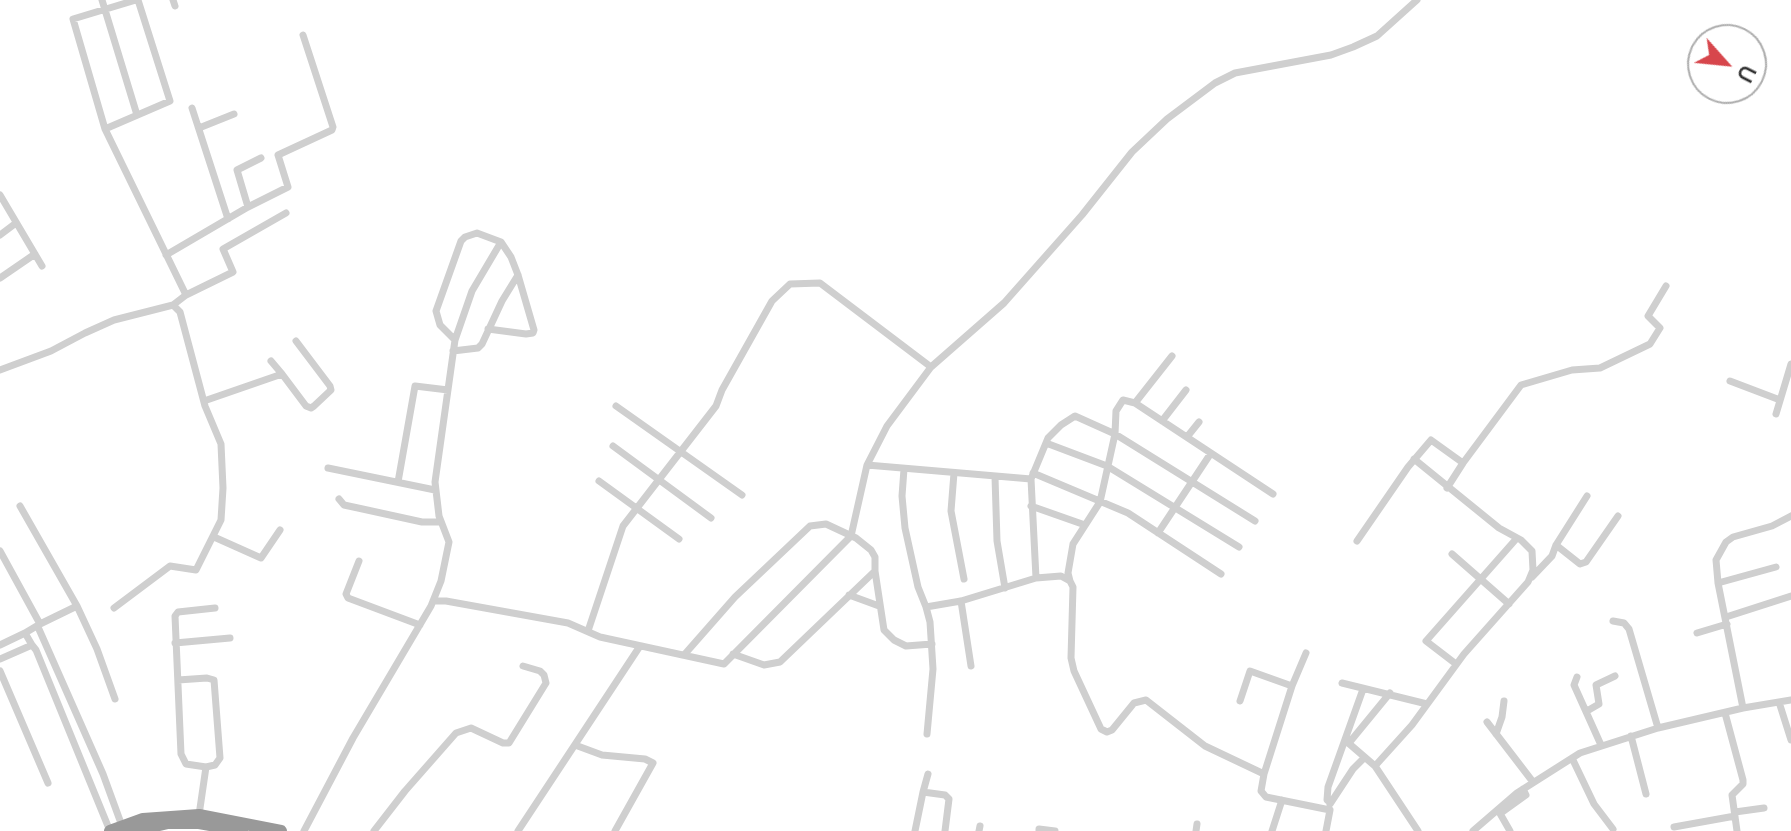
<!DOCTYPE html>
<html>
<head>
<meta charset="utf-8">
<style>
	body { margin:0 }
	#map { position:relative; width:1791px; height:831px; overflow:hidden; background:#fff; font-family:Manrope,sans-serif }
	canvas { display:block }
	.north { position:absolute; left:1687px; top:24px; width:80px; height:80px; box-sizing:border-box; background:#fff; border:2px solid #adadad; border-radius:50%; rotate:117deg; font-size:22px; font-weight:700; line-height:32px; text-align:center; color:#323232 }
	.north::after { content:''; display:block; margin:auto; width:28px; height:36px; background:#d7464c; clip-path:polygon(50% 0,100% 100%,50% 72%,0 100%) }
</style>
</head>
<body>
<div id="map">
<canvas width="1791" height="831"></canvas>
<div class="north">U</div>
</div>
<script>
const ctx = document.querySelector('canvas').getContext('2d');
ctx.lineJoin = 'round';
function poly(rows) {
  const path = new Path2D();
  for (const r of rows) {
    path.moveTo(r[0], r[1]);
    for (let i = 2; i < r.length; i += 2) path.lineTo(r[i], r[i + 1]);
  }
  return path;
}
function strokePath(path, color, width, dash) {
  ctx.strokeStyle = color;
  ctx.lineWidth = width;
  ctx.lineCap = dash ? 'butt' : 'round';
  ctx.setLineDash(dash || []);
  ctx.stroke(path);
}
const street = poly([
	[102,0,137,115],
	[136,0,73,19,105,129,186,295],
	[173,0,175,6],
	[192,108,228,219],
	[199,128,234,114],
	[105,129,170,101,138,0],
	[0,195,42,266],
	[248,207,288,187,278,155,332,130,333,127,303,35],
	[0,235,16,223],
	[166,255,248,207,237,170,261,158],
	[0,278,35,254],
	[173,305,186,295,233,272,223,249,286,213],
	[455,340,440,325,436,311,461,241,465,237,477,233,501,242],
	[453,351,478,348,482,344,502,301,518,275],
	[271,361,282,374],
	[0,370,51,351,85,333,114,320,173,305,180,312,205,406,221,444,223,488,221,520,196,570,170,566,114,608],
	[1730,381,1780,400],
	[204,401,282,374,306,406,311,408,314,406,331,390,330,386,296,341],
	[1135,403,1172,356],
	[616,406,742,495],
	[1776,414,1791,364],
	[1162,421,1186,390],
	[1187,437,1199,422],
	[1046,443,1107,466,1239,547],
	[613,446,711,518],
	[1414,459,1499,528,1521,540,1532,551,1533,570,1528,582,1464,654,1412,725,1375,766,1418,831],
	[328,468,435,490],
	[904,469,902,496,905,528,918,587,926,607],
	[954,473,951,511,964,579],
	[1033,473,1128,513,1221,574],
	[995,477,997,541,1005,588],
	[1031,479,1048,438,1061,425,1075,416,1115,434,1255,521],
	[599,481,679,539],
	[398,482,415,386,448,390],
	[1447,488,1463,463],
	[339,499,344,505,358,508,422,522,441,522],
	[20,506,77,606,40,624],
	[1031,506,1085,525],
	[1158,533,1211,453],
	[214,537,261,558,280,530],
	[1357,541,1408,467,1431,440,1463,463,1521,385,1572,370,1600,368,1650,344,1660,328,1648,316,1666,286],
	[1556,545,1580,564,1586,562,1618,516],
	[0,551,40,624,25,633],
	[1452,554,1509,604],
	[359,561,346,594,348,598,420,625],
	[875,571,884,630,894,640,906,646,932,644],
	[1532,577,1552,556,1556,545,1587,496],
	[1036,578,1031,479,867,465,887,426,931,367,1004,303,1082,215,1132,152,1167,119,1215,83,1235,73,1331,55,1353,47,1377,36,1417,0],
	[1070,581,1068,573,1073,544,1100,502,1115,434,1116,411,1123,400,1135,403,1273,494],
	[1718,583,1776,567],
	[849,595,879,606],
	[433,601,446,601,568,623,600,637,724,664,851,536,867,465],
	[961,601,971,666],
	[77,606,97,649,115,699],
	[1726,617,1791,596],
	[1613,621,1624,623,1629,629,1658,728],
	[38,627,103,774,122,826],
	[588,631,623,526,716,406,722,390,772,301,790,284,820,283,931,367],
	[1697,633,1727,624],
	[175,643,230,638],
	[0,645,25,633,32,645],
	[684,655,735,597,810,526,826,524,856,538,871,550,875,557,875,571,780,662,764,665,733,654],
	[0,659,32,645,36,650,110,831],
	[1456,664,1426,641,1517,538],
	[0,671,48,783],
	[1577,677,1574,685,1601,745],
	[178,680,207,678,214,680,220,758,215,765,206,767],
	[1342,683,1427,704],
	[1240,701,1250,671,1292,686],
	[1779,702,1791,740],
	[1743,708,1718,583,1716,560,1726,542,1733,537,1772,526,1791,516],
	[1587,711,1599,704,1596,685,1615,676],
	[1725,713,1743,780,1743,784,1732,795,1737,831],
	[1487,722,1533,782],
	[927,734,933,669,930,622,926,607,961,601,1036,578,1061,576,1070,581,1073,587,1071,658,1074,671,1101,729,1107,732,1112,730,1134,703,1146,700,1205,746,1264,774,1261,791,1266,797,1330,810,1326,831],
	[1496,734,1502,717,1504,701],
	[1631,736,1646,794],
	[1346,741,1375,766],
	[1349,743,1390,693],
	[575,745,602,755,645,759,653,763,615,831],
	[1572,758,1594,804,1613,829],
	[1264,774,1292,686,1306,653],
	[923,792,928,774],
	[1330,802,1327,800,1328,787,1362,692],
	[1330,804,1353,769,1364,758],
	[1498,810,1510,831],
	[1735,812,1764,808],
	[1501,813,1526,795,1523,789],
	[199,815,206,767,186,764,181,754,175,616,178,612,215,608],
	[1674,827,1735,816],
	[304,831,353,738,431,606,441,581,449,542,439,516,435,482,455,340,472,291,501,242,511,257,518,275,534,330,533,333,526,334,488,329],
	[374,831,405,791,456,733,471,728,503,743,509,743,546,683,544,675,540,671,523,666],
	[518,831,640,646],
	[915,831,923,792,945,795,949,799,945,831],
	[979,831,980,826],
	[1039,831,1039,829,1055,831],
	[1196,831,1197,824],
	[1272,831,1282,800],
	[1473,831,1517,793,1580,753,1658,728,1743,708,1791,700]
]);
const highway = poly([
	[110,831,143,819,199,815,281,831],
	[133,831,168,823,199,823,242,831]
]);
strokePath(street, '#cfcfcf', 7);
strokePath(highway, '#999', 12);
</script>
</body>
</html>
